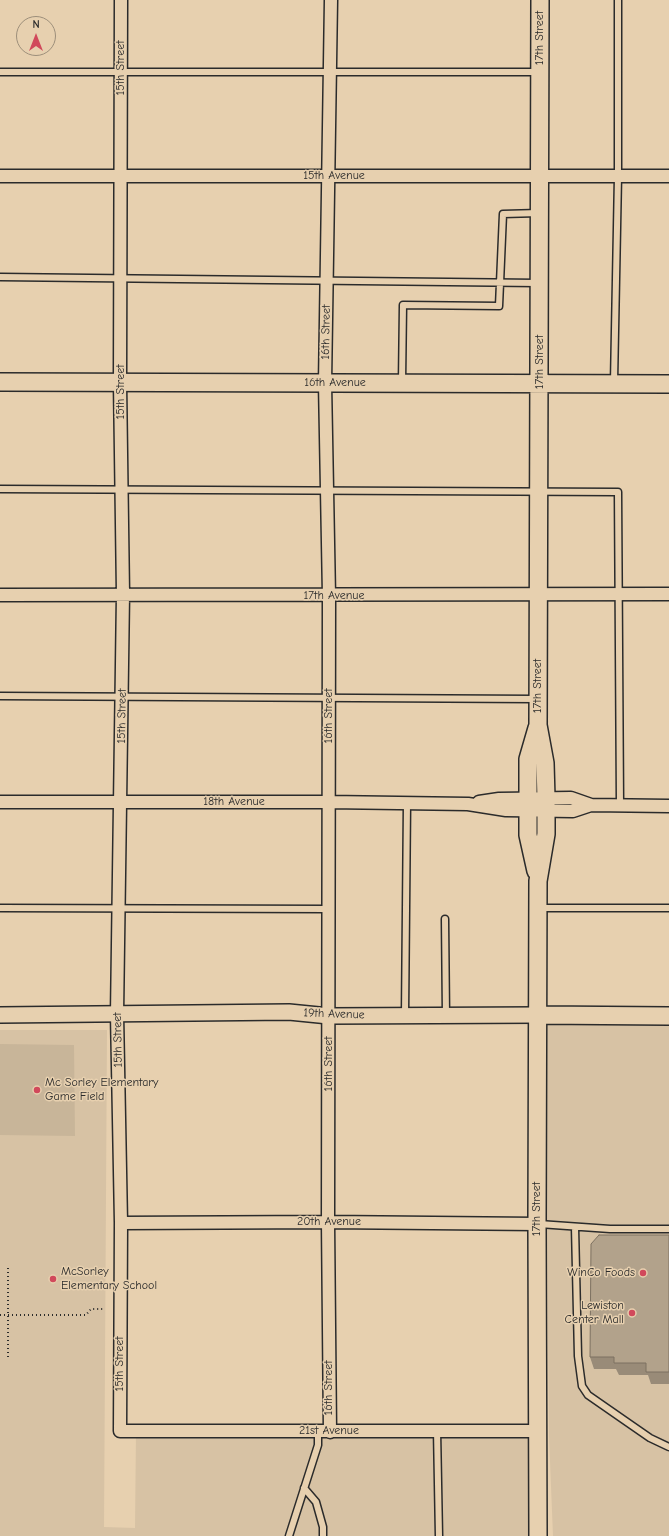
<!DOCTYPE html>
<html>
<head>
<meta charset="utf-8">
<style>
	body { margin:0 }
	#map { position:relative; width:669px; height:1536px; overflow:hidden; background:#e7d0af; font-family:"Comic Neue",sans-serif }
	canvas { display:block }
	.north { position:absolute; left:16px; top:16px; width:40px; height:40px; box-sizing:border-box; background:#e7d0af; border:1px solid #9c8e7a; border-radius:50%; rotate:0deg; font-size:11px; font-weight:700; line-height:16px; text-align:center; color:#2b2b2b }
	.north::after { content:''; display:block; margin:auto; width:14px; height:18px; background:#d1495b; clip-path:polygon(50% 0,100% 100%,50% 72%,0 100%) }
</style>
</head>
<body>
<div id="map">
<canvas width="669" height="1536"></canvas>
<div class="north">N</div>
</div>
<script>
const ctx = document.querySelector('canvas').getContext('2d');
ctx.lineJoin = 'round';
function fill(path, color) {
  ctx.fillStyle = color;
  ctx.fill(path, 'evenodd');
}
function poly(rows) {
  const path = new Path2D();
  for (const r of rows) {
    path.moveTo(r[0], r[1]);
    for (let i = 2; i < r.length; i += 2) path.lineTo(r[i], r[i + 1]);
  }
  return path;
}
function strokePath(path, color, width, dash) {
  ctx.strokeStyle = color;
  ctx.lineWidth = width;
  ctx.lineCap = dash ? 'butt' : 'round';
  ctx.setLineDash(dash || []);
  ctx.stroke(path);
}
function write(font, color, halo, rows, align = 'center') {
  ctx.font = font + ' "Comic Neue",sans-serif';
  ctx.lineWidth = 3;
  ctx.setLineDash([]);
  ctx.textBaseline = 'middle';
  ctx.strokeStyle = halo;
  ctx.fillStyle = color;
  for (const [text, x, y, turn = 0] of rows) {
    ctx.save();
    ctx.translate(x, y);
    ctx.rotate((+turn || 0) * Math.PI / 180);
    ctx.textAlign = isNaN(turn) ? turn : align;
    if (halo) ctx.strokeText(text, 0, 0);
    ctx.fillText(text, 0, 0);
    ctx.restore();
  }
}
const built = poly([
	[545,1021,669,1022,669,1536,553,1536,549,1436],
	[0,1030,107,1030,104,1527,135,1528,136,1431,538,1431,538,1536,0,1536]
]);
const green = poly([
	[0,1044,74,1045,75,1136,0,1135]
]);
const path = poly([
	[0,1315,86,1315,91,1309,103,1309],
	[8,1357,8,1266]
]);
const service = poly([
	[0,72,538,72],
	[0,277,538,283],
	[402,382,403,305,499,306,503,214,539,213],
	[614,382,618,176,618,0],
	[0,489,618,492,620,805],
	[0,696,536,699],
	[0,908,329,909],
	[540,908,669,908],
	[445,919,446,1016],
	[405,1015,407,803],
	[539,1224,610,1229,669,1229],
	[575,1227,578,1356,582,1386,588,1395,624,1420,650,1438,669,1447],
	[437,1430,439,1536],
	[304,1488,316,1502,323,1527,323,1536],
	[289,1536,318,1445,318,1432]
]);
const minor = poly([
	[121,0,120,383,123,594,117,1014,121,1223,120,1431,538,1431],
	[0,176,669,176],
	[0,595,669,594],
	[0,802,329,802,468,804,506,810,573,811,591,805,669,806],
	[479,802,499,799,571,798,591,805],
	[121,1223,328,1222,537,1224],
	[330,1432,328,1222,329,596,325,383,331,0]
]);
const tertiary = poly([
	[0,1015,289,1012,329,1016,539,1015]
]);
const secondary = poly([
	[0,382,669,384],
	[536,871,528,835,528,759,537,728],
	[539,1015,669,1016],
	[538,1536,537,1224,538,881,546,834,546,798,545,763,538,725,540,0]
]);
const wall = poly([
	[669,1235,669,1384,651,1384,648,1375,619,1375,616,1369,594,1369,590,1357]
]);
const building = poly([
	[599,1235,669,1235,669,1372,646,1372,646,1363,614,1363,614,1357,590,1357,591,1244,599,1235]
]);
const markers = [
	[37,1090,4,"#d1495b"],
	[643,1273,4,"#d1495b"],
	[53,1279,4,"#d1495b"],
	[632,1313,4,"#d1495b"]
];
const streetNames = [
	["17th Street",540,38,-90],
	["15th Street",121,68,-90],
	["15th Avenue",334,176],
	["16th Street",326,332,-89],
	["17th Street",540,362,-90],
	["16th Avenue",335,383],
	["15th Street",121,392,-90],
	["17th Avenue",334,596],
	["17th Street",538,686,-90],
	["15th Street",122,716,-89],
	["16th Street",329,716,-90],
	["18th Avenue",234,802],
	["19th Avenue",334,1014,2],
	["15th Street",118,1040,-91],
	["16th Street",329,1064,-90],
	["17th Street",537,1209,-90],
	["20th Avenue",329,1222],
	["15th Street",120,1364,-90],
	["16th Street",329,1388,-90],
	["21st Avenue",329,1431]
];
const poiNames = [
	["Mc Sorley Elementary",45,1083],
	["Game Field",45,1097],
	["McSorley",61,1272],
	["Elementary School",61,1286],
	["WinCo Foods",635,1273,"right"],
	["Lewiston",624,1306,"right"],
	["Center Mall",624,1320,"right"]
];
fill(built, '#d7c2a4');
fill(green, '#c8b599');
strokePath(service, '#2b2b2b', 9);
strokePath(minor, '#2b2b2b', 15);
strokePath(tertiary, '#2b2b2b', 18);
strokePath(secondary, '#2b2b2b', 20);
strokePath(path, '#2b2b2b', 2, [1, 3]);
strokePath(service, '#e7d0af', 6);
strokePath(minor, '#e7d0af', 12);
strokePath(tertiary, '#e7d0af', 15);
strokePath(secondary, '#e7d0af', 17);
fill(wall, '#998b78');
fill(building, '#b2a28b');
strokePath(building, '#7d7161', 1);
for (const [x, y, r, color] of markers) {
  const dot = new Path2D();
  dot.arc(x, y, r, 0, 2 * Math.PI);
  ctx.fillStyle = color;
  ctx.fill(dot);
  strokePath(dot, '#e7d0af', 1.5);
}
write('12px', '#2b2b2b', '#e7d0af', streetNames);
write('12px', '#2b2b2b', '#e7d0af', poiNames, 'left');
</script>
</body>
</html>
